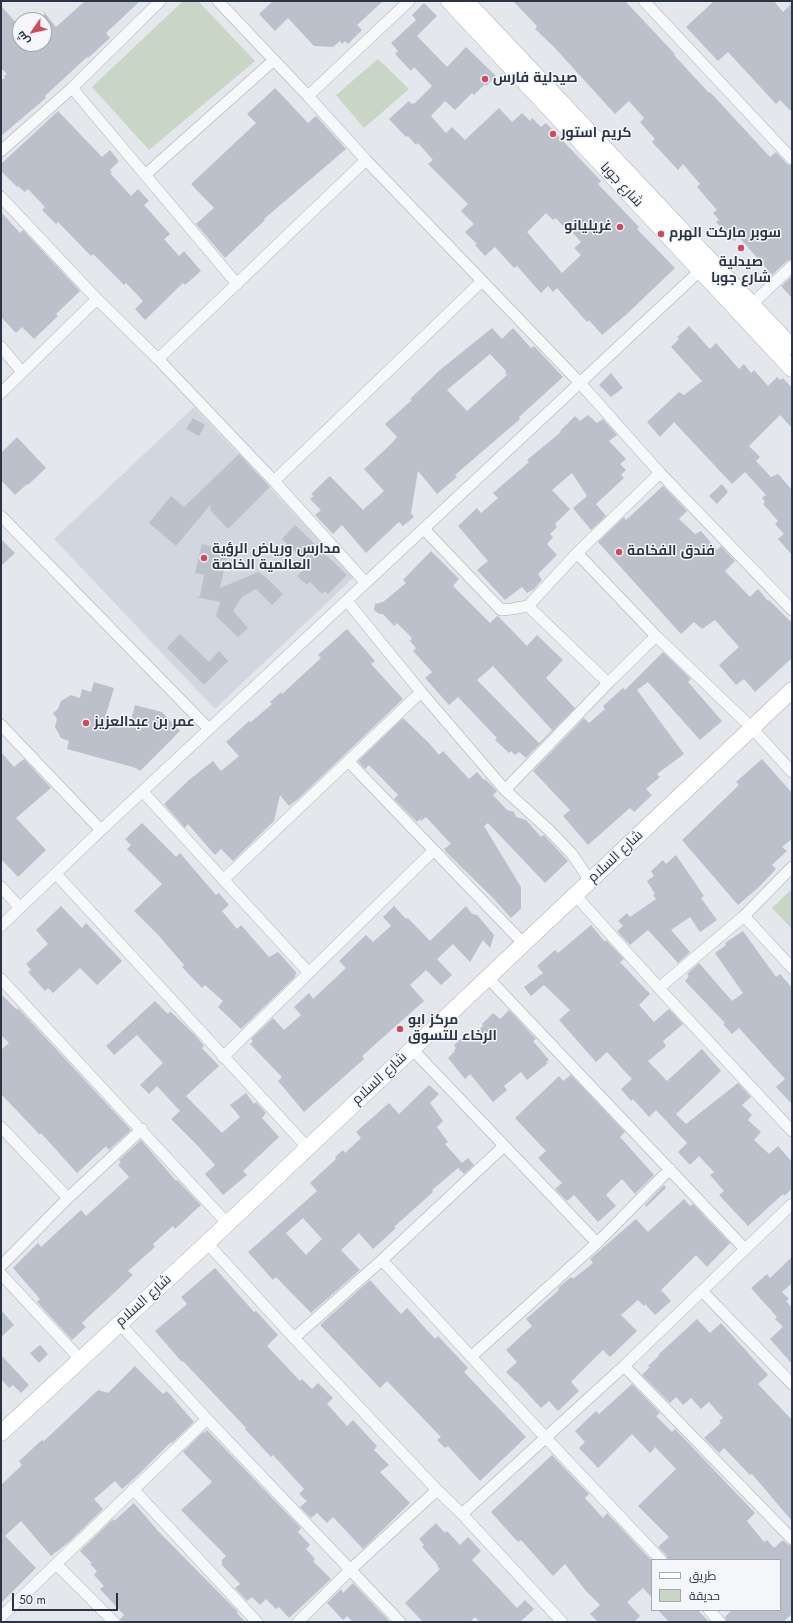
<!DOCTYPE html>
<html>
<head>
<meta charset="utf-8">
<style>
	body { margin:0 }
	#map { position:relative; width:793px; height:1623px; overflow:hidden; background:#e4e7ec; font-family:Jost,Cairo,sans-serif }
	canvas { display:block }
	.frame { position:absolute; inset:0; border:2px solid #2b3445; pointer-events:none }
	.legend { position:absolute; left:651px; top:1559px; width:130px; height:52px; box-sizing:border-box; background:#f4f6f9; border:1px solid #a4a8b1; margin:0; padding:5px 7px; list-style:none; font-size:12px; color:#2b3445 }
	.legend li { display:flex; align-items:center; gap:8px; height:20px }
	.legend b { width:20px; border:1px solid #a4a8b1 }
	.north { position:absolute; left:12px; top:12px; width:40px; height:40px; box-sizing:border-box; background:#f4f6f9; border:1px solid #a4a8b1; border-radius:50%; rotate:236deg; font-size:11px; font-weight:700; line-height:16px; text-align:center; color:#2b3445 }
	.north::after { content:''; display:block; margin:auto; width:14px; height:18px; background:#d1495b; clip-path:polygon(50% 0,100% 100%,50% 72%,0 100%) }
	.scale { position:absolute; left:12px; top:1593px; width:106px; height:18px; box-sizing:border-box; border:2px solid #2b3445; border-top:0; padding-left:5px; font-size:12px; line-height:14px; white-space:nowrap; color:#2b3445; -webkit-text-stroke:3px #f4f6f9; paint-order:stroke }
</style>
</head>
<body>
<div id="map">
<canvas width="793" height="1623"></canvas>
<div class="frame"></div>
<ul class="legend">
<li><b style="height:5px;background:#fff"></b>طريق</li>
<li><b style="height:11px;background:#c9d6c5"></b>حديقة</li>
</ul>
<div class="north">ش</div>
<div class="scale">50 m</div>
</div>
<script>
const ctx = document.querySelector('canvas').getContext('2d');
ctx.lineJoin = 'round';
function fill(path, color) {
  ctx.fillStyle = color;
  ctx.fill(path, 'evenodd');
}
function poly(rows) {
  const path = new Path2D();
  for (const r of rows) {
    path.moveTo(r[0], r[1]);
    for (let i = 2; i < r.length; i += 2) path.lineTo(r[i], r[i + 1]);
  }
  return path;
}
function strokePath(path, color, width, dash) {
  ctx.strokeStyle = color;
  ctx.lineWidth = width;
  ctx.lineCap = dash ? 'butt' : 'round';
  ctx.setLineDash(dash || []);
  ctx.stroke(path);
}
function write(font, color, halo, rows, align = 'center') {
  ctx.font = font + ' Jost,Cairo,sans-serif';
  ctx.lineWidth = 3;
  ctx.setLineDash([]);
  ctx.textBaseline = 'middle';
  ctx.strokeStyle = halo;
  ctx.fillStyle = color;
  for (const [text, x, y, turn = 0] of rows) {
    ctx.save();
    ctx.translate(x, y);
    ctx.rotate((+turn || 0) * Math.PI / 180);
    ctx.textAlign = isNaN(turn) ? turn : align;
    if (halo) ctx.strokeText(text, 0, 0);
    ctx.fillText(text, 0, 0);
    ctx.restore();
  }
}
const built = poly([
	[194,407,354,577,215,709,54,539]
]);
const green = poly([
	[183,1,198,1,255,61,149,150,92,87],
	[378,59,409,89,364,128,336,95],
	[792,889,792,929,772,908]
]);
const building = poly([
	[85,1,140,1,106,33,110,38,88,58,87,57,45,96,46,98,1,136,1,80,5,78,4,76,7,74,1,68,1,6,20,27,20,44,44,44,44,12,56,27],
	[273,1,383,1,357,25,362,30,348,44,345,41,342,44,340,41,333,47,314,46,288,18,275,31,259,14],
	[513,1,625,1,675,54,674,55,709,93,710,92,770,157,776,152,787,164,792,166,792,259,787,261,772,275,739,237,734,241,716,222,719,220,713,213,717,210,697,187,700,184,683,164,678,170,652,142,655,139,640,122,644,118,629,101,615,114,554,47,535,29,537,26],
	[714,1,774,1,783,12,792,3,792,112,780,100,776,104,728,52,718,61,686,27],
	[424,3,437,16,417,36,447,67,466,47,496,76,486,86,485,84,474,95,472,93,455,110,445,101,431,116,446,133,452,127,465,140,499,108,512,122,522,113,530,121,532,118,541,127,546,123,601,181,598,184,639,227,637,229,675,268,628,313,602,335,589,320,587,322,557,288,553,292,548,286,541,293,517,266,514,268,495,247,485,256,475,245,477,244,465,232,474,224,461,211,468,204,428,164,433,160,418,143,416,145,408,136,406,137,389,119,409,101,412,104,415,103,432,86,414,67,411,71,395,54,398,51,391,43,416,20,412,15],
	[546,213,553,220,556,218,563,226,565,224,581,242,574,248,581,255,562,273,527,232],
	[275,88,308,123,316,116,346,149,264,219,265,220,225,258,196,224,214,208,191,184,256,123,247,114],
	[58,111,102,157,110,150,119,161,110,170,112,172,110,173,131,196,138,189,149,201,144,205,170,234,164,239,179,256,184,251,201,271,185,285,183,283,145,320,135,309,143,301,126,283,124,285,93,254,91,256,58,222,56,224,42,210,45,207,28,189,25,192,18,186,17,187,1,171,1,164],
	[1,212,20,233,23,230,80,291,56,314,58,316,34,339,22,327,16,333,1,317],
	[792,276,792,298,781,286],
	[689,326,710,349,716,343,739,369,744,364,751,373,754,370,768,386,777,377,780,380,783,378,792,388,792,428,780,415,749,446,760,457,756,461,771,477,778,474,792,490,792,555,778,539,784,534,775,524,778,521,763,504,765,502,762,498,766,495,745,472,732,484,674,422,660,437,647,422,679,392,684,395,702,381,671,347,679,339,677,337],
	[492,328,502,339,513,328,531,348,534,346,563,377,519,417,520,419,455,475,457,477,437,494,418,471,411,513,414,517,403,526,399,522,366,553,342,525,333,534,315,515,321,510,310,499,314,496,311,494,330,476,363,510,384,491,364,469,390,445,397,437,385,424,412,400,410,399,440,370],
	[490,354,506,371,505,373,507,375,467,411,447,390],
	[611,373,623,388,611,397,599,385],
	[588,415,597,423,603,419,617,435,609,441,626,459,620,464,626,470,621,475,624,478,596,504,606,516,591,530,573,508,587,496,572,473,552,490,570,509,555,524,557,527,550,534,553,537,547,544,557,555,538,574,542,580,534,589,527,593,522,587,505,600,477,570,488,561,458,526,477,508,481,513,498,498,493,493,529,462,527,460,561,432,560,431,575,416,580,421],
	[193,418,205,425,199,436,186,429],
	[17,437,46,468,28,485,27,484,15,495,1,480,1,453],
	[239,454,270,487,228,529,210,510,211,504,176,546,149,523,171,496,184,507],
	[722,484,728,492,717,504,709,496],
	[663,486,687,511,679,519,695,534,701,531,717,550,721,546,735,561,725,571,750,597,758,589,768,601,769,600,792,623,792,658,755,692,744,679,736,685,719,665,739,647,715,620,702,629,694,622,681,634,598,542,624,517,626,520],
	[295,525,347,575,328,594,325,591,322,594,310,582,307,585,297,576,308,565,282,539],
	[1,539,15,553,1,566],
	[202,544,228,551,220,588,258,572,267,578,283,594,272,605,256,589,242,597,233,611,248,628,238,637,216,616,220,602,196,597,200,596,204,575,195,573],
	[431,551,459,579,453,586,490,623,497,616,499,617,527,646,537,635,563,660,546,678,575,708,526,758,519,752,515,755,511,751,509,753,495,740,497,738,458,697,449,705,425,678,432,672,413,651,416,648,410,641,412,638,397,623,394,626,383,614,379,614,374,610,375,604,383,602,406,583,403,580],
	[493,666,552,730,539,743,477,680],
	[347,629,375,661,371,664,403,699,298,799,289,806,280,795,274,821,233,861,221,849,215,855,188,824,185,828,164,804,189,780,213,761,221,771,239,756,226,742,249,721,251,722,272,704,270,702,281,692,282,694,321,658,318,655],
	[180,634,209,662,219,651,228,661,204,685,167,648],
	[663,652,691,679,688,682,722,721,700,740,648,682,637,690,684,754,657,774,660,777,646,789,652,795,634,812,630,808,588,845,563,816,570,810,533,771,584,718,589,723,605,709,603,706,623,688,625,690],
	[94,682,114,688,105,718,130,724,135,705,162,712,180,731,140,771,136,768,67,749,69,741,61,738,55,727,57,719,53,713,58,709,61,701,71,695,80,698,82,689,91,692],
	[403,718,430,744,439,755,443,751,469,779,477,772,484,780,485,779,497,791,493,795,507,810,514,812,516,817,526,820,541,837,544,835,568,861,545,883,488,823,484,826,521,887,521,909,511,918,492,897,447,853,444,849,451,844,426,817,421,821,420,819,417,822,394,799,398,795,369,765,365,769,358,761],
	[1,752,14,767,24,759,51,788,16,818,46,850,18,877,1,859],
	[762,759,792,793,792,839,782,847,787,851,772,865,776,869,760,886,738,905,682,840,739,785,736,782],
	[142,823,176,857,180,853,216,895,219,893,229,905,222,911,237,929,241,925,269,957,278,952,296,972,295,977,241,1029,218,1007,223,1001,205,985,202,988,182,967,184,965,159,936,134,911,162,884,127,849,131,845,125,839],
	[676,855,704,896,701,898,717,920,700,932,690,917,671,930,690,952,678,963,648,930,630,945,617,931,623,926,618,921,627,913,630,917,656,899,653,895,655,894,647,881,654,876,651,871,663,860,666,864],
	[61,906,82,928,86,923,122,961,97,985,80,968,53,993,48,988,45,991,28,972,31,970,26,964,48,944,36,930],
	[394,906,406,919,408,918,430,941,466,906,472,914,477,915,494,935,490,948,483,940,470,962,453,944,437,959,452,975,441,985,426,970,410,985,424,1001,362,1056,364,1059,304,1112,278,1081,282,1077,250,1044,253,1041,251,1039,273,1018,284,1030,301,1015,294,1007,309,993,313,999,346,968,339,961,366,935,373,942,391,926,383,917],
	[591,925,605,942,606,940,624,959,620,962,650,994,639,1005,654,1022,669,1009,683,1024,663,1041,666,1046,648,1061,667,1081,702,1049,721,1071,676,1114,686,1124,738,1083,751,1097,742,1105,752,1115,748,1120,761,1132,754,1140,769,1154,778,1146,792,1162,792,1189,784,1196,783,1194,748,1226,719,1195,724,1191,710,1175,714,1172,699,1156,690,1165,678,1152,687,1143,656,1110,649,1117,633,1099,631,1101,621,1089,632,1079,607,1052,596,1062,559,1020,570,1010,544,985,531,996,524,987,543,973,537,966,555,950,558,953],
	[743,931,776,977,780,974,792,988,792,1104,776,1087,785,1079,739,1028,732,1034,723,1024,725,1023,685,981,689,976,687,974,699,963,732,1001,743,993,715,953,726,945,725,943],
	[1,994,17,1010,18,1008,131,1130,109,1150,106,1146,77,1173,41,1133,40,1135,1,1094,1,1050,9,1043,1,1035],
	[155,1001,168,1014,170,1011,194,1034,204,1046,202,1048,219,1066,186,1096,222,1133,240,1117,230,1105,246,1093,254,1104,256,1102,266,1113,262,1118,279,1137,243,1171,247,1175,223,1195,205,1174,215,1165,197,1145,171,1119,180,1111,157,1086,149,1094,140,1085,163,1063,137,1035,114,1055,106,1046],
	[509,1010,536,1039,533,1041,549,1060,546,1062,548,1063,527,1080,521,1072,504,1086,507,1090,493,1102,470,1074,465,1079,448,1058,455,1051,454,1050,456,1048,454,1045,463,1037,466,1040,483,1026,482,1024,493,1013,500,1019],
	[571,1075,625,1132,620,1137,654,1175,635,1194,622,1179,606,1195,616,1206,598,1222,574,1195,567,1201,555,1189,562,1183,538,1158,546,1151,515,1118,559,1076,563,1081],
	[429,1085,439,1094,430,1103,443,1121,437,1127,448,1142,445,1144,462,1163,468,1158,474,1165,464,1174,458,1168,432,1190,433,1192,394,1227,396,1228,373,1249,359,1233,341,1250,360,1270,311,1313,276,1277,273,1280,248,1252,317,1191,310,1183,336,1159,335,1157,343,1150,345,1153,361,1138,356,1132,389,1103,399,1114],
	[303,1218,322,1239,306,1255,286,1233],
	[141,1140,176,1181,177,1180,201,1205,175,1229,173,1226,153,1244,155,1247,128,1271,133,1275,82,1323,86,1327,72,1340,37,1302,40,1299,13,1268,38,1243,41,1247,81,1210,86,1216,129,1177,118,1165,121,1162,119,1160],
	[664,1185,666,1188,646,1207,645,1205],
	[684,1199,690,1206,693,1204,730,1243,707,1267,696,1255,661,1290,671,1301,655,1315,645,1304,644,1306,638,1300,621,1315,637,1331,610,1357,603,1350,571,1382,579,1391,558,1411,549,1401,541,1408,517,1382,516,1382,506,1372,517,1362,506,1350,532,1326,526,1319,559,1290,558,1288,571,1277,573,1279,593,1263,590,1259,636,1219,648,1232],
	[792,1257,792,1283,782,1292,789,1299,786,1301,792,1308,792,1364,770,1339,783,1327,775,1319,777,1317,751,1288,767,1274,770,1278],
	[215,1268,254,1312,256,1311,278,1335,267,1346,300,1381,302,1379,312,1389,318,1383,333,1398,327,1404,347,1426,353,1420,377,1446,374,1450,389,1465,380,1472,410,1503,363,1549,333,1517,327,1523,317,1513,311,1518,300,1507,307,1501,299,1494,304,1489,273,1455,271,1457,245,1429,246,1428,183,1361,182,1362,155,1331,187,1304,181,1297],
	[370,1280,401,1314,407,1308,435,1339,438,1336,468,1368,464,1372,526,1437,480,1481,448,1446,445,1448,437,1440,441,1437,387,1381,380,1388,320,1325],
	[1,1310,14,1325,1,1337],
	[697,1319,710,1333,721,1323,768,1375,758,1384,792,1420,792,1521,752,1474,750,1475,724,1448,719,1453,704,1438,721,1423,719,1421,723,1418,709,1402,701,1409,691,1398,683,1405,676,1397,670,1403,642,1375,650,1367,648,1366,659,1356,658,1355],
	[40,1345,48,1354,39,1363,30,1353],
	[1,1355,29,1385,21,1393,13,1385,9,1388,1,1379],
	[135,1366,163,1394,167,1391,194,1422,172,1443,171,1442,138,1475,122,1489,115,1481,94,1499,103,1509,70,1541,51,1556,21,1521,5,1536,36,1568,1,1603,1,1485,22,1465,19,1461,42,1440,44,1441,98,1390,108,1393],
	[632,1384,660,1413,656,1416,672,1432,675,1429,755,1513,747,1521,764,1542,767,1540,774,1548,783,1540,787,1544,792,1546,792,1614,783,1622,727,1622,725,1617,732,1610,780,1610,780,1560,668,1560,666,1555,658,1547,669,1537,638,1506,676,1469,655,1447,650,1453,632,1434,598,1468,579,1448,585,1442,575,1431,596,1411,599,1414],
	[207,1430,301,1528,298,1532,310,1545,306,1549,315,1559,313,1561,331,1579,289,1618,279,1607,276,1609,266,1599,260,1605,252,1597,247,1601,235,1588,240,1584,222,1565,222,1560,226,1556,181,1510,212,1482,183,1452,203,1432,204,1433],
	[552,1455,589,1494,585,1498,603,1518,607,1513,652,1561,652,1598,643,1588,627,1602,640,1616,634,1622,598,1622,590,1614,600,1605,586,1591,565,1564,553,1576,521,1540,518,1542,491,1512],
	[134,1503,158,1531,237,1611,238,1614,245,1622,121,1622,120,1619,124,1615,100,1589,104,1586,94,1575,97,1571,90,1564,92,1563,80,1551,113,1519,114,1521],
	[436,1523,445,1533,447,1531,460,1545,468,1537,481,1551,472,1560,517,1608,525,1600,534,1609,520,1622,480,1622,475,1617,470,1622,423,1622,405,1603,440,1569,437,1566,438,1565,422,1547,424,1545,419,1539],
	[353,1583,390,1622,353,1622,347,1616,343,1620,327,1603,341,1589,343,1593],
	[658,1610,698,1610,709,1622,669,1622]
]);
const street = poly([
	[218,1,308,96,366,160,580,383,660,473,792,610],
	[644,1,792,159],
	[72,88,237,284],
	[308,96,409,1],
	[1,151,72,88,160,1],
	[145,175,274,60],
	[1,197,97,299,158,359,274,481,365,582],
	[752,304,792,266],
	[1,347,22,372],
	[158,359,366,160],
	[1,393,97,299],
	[274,481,482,281],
	[1,516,209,729],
	[424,529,501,610,512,609,528,606,577,553,660,473],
	[577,553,656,636,752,728,792,772],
	[347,601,421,692,505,790,549,830,572,854,590,881],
	[528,606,608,683],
	[1,725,101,830],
	[349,762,524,944],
	[505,790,608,683,656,636],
	[143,792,309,973],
	[56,874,307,1147],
	[223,880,421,692],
	[1,887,20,908],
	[575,895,668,998,792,1131],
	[744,916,792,968],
	[1,926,101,830,705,266],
	[488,978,745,1249],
	[1,979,227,1223],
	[659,988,744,916,792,867],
	[412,1049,597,1243],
	[223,1057,433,851],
	[1,1127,68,1198],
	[207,1243,294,1338,437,1490,462,1514,562,1622],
	[382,1260,546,1438,661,1560],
	[1,1266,68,1198,142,1129],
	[1,1274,80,1359],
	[702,1291,792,1384],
	[119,1323,207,1419,400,1622],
	[294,1338,382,1260,504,1146],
	[472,1356,597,1243,670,1169],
	[624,1366,792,1539],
	[133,1489,257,1622],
	[462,1514,624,1366,792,1204],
	[56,1564,114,1622],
	[709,1610,720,1622],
	[1,1617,207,1419],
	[298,1622,351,1569,437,1490]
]);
const secondary = poly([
	[449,1,792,369],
	[466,1,792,347],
	[1,1433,207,1243,792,690]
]);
const markers = [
	[485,79,4,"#d1495b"],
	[553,134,4,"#d1495b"],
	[620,227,4,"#d1495b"],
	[661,234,4,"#d1495b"],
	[741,248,4,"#d1495b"],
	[619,552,4,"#d1495b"],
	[204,558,4,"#d1495b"],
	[86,723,4,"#d1495b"],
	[400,1029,4,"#d1495b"]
];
const poiNames = [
	["صيدلية فارس",493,79],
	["كريم استور",561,134],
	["غريليانو",612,227,"right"],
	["سوبر ماركت الهرم",669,234],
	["صيدلية",741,263,"center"],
	["شارع جوبا",741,279,"center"],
	["مدارس ورياض الرؤية",212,550],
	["العالمية الخاصة",212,566],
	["فندق الفخامة",627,552],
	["عمر بن عبدالعزيز",94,723],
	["مركز ابو",408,1021],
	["الرخاء للتسوق",408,1037]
];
const streetNames = [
	["شارع جوبا",621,185,47],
	["شارع السلام",616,857,-43],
	["شارع السلام",380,1079,-43],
	["شارع السلام",144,1301,-42]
];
fill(built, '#d2d6de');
fill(green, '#c9d6c5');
fill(building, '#bbc0ca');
strokePath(street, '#a9aeb7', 12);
strokePath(secondary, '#a9aeb7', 17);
strokePath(street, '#f7f8fa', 11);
strokePath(secondary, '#fff', 16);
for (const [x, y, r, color] of markers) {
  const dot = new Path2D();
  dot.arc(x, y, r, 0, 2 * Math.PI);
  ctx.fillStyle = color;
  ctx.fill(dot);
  strokePath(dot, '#f4f6f9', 1.5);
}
write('bold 14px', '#2b3445', '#f4f6f9', poiNames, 'left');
write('14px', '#2b3445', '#f4f6f9', streetNames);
</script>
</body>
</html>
